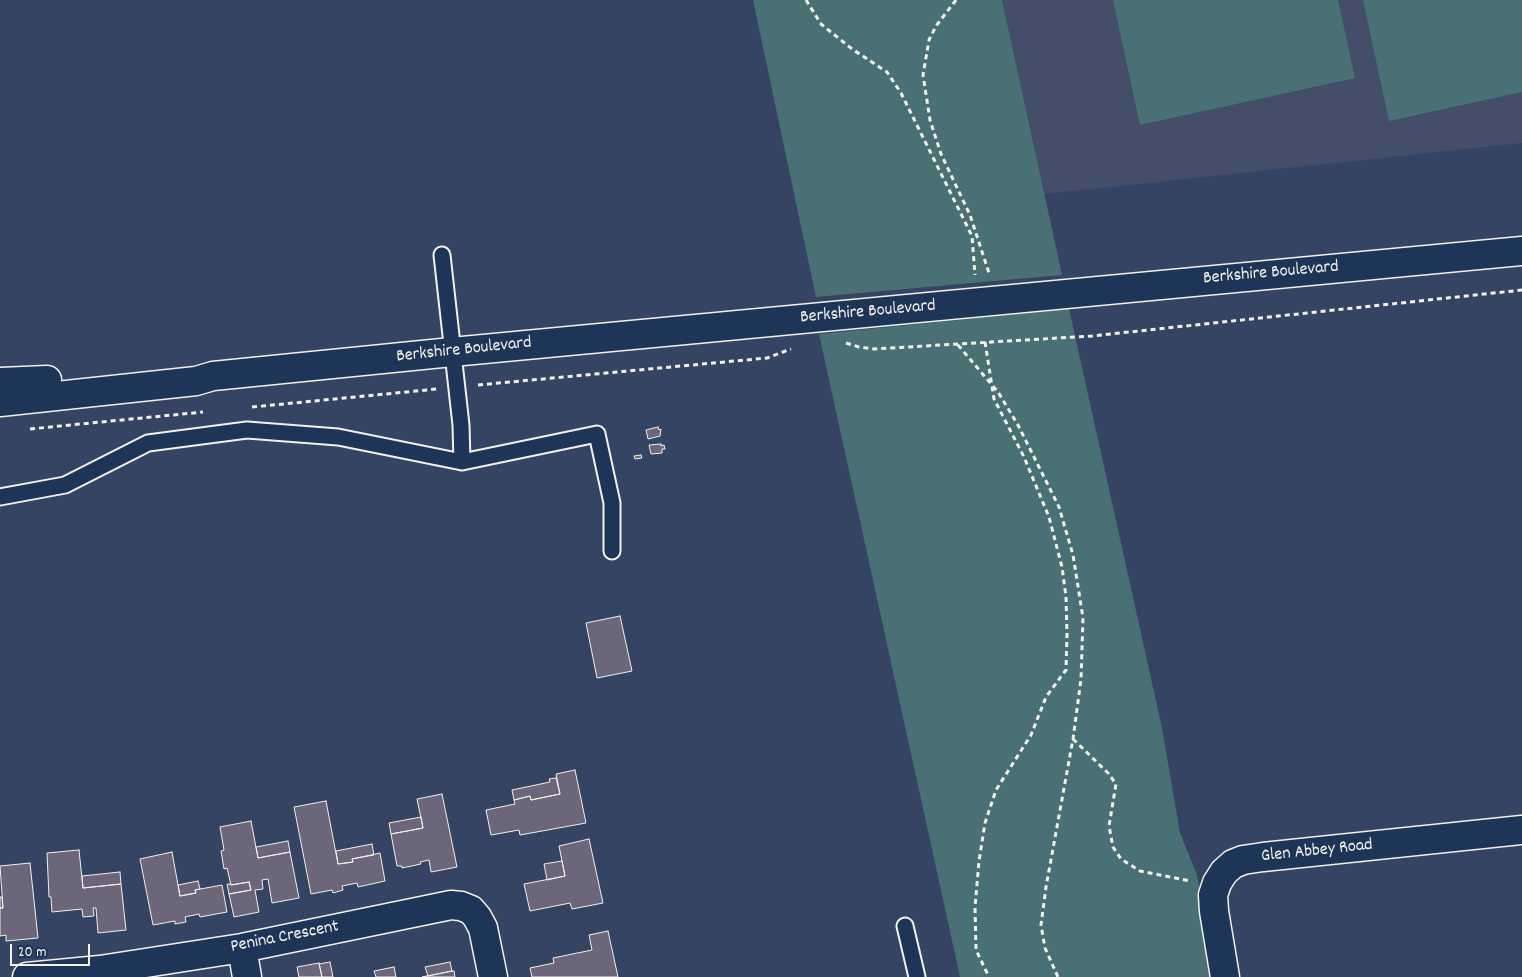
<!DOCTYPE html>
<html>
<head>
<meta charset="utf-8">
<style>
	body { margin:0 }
	#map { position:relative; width:1522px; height:977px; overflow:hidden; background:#344462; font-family:Dekko,sans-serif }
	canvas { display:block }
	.scale { position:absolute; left:10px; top:944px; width:80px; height:22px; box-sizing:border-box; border:2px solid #f4f1e8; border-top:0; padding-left:6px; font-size:15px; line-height:18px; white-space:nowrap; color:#f4f1e8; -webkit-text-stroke:4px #1d3557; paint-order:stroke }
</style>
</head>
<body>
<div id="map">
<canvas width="1522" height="977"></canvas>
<div class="scale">20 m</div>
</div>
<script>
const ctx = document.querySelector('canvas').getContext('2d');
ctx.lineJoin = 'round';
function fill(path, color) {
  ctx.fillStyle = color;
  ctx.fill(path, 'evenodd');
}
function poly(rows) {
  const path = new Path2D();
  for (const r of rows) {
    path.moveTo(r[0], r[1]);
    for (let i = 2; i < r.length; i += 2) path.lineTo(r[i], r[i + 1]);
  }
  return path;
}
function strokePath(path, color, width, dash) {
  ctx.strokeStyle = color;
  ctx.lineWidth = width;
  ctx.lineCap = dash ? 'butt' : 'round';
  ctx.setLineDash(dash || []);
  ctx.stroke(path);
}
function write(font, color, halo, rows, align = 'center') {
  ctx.font = font + ' Dekko,sans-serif';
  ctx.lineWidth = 4;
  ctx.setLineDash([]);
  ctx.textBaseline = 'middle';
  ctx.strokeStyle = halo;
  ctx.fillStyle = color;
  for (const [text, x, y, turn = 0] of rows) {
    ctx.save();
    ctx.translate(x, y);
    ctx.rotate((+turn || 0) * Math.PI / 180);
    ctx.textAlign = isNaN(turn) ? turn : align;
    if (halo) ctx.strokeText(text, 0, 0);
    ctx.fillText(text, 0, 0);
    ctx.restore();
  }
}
const built = poly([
	[1002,0,1522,0,1522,143,1044,194]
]);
const green = poly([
	[753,0,1002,0,1062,275,816,297],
	[1113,0,1338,0,1355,78,1140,125],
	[1363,0,1522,0,1522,92,1389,121],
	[1069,309,1162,728,1180,833,1197,875,1215,977,960,977,819,334]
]);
const building = poly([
	[658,427,659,430,661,429,660,436,648,439,646,430,658,427],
	[661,444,661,446,664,445,665,449,662,449,662,453,651,454,649,445,661,444],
	[641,455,642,458,635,459,634,456,641,455],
	[620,616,632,671,597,678,586,623,620,616],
	[575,770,586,823,520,835,519,830,491,835,486,810,515,804,514,800,530,796,531,800,560,794,556,774,575,770],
	[556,778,560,794,531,800,530,796,514,800,512,790,550,782,549,779,556,778],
	[442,794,457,867,431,872,429,860,420,862,421,864,402,868,402,866,397,866,391,834,423,828,417,799,442,794],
	[326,801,338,864,353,862,352,859,380,853,385,881,358,887,357,883,342,886,343,890,333,893,332,890,311,894,294,807,326,801],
	[421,817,423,828,391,834,389,823,421,817],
	[251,821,258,858,290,852,299,898,272,903,268,879,262,880,263,889,255,890,259,912,234,917,229,894,251,890,249,882,231,885,227,868,224,869,221,851,224,850,220,827,251,821],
	[589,839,603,903,572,909,570,903,530,911,524,884,565,876,559,846,589,839],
	[288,841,290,852,258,858,256,847,288,841],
	[372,844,374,855,352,859,353,862,338,864,336,851,372,844],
	[79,850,83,888,121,884,126,930,98,933,96,908,93,908,94,916,83,917,82,909,52,912,51,897,49,897,47,853,79,850],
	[172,852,180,896,196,893,195,890,222,885,227,912,200,917,199,914,185,917,186,922,175,924,175,921,153,925,140,859,172,852],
	[562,861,565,876,547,880,544,864,562,861],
	[30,863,38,938,6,941,6,935,0,936,0,908,3,908,0,866,30,863],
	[120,872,121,884,83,888,82,876,120,872],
	[198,881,200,889,195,890,196,893,180,896,178,885,198,881],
	[249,882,251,890,229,894,227,884,230,884,231,885,249,882],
	[0,897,2,897,3,908,0,908,0,897],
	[608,931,618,977,532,977,530,968,554,963,553,958,592,950,589,935,608,931],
	[330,962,333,977,322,977,319,964,330,962],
	[450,962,452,971,428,976,425,967,450,962],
	[319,963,322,977,299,977,297,967,319,963],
	[394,967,396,977,376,977,374,971,394,967],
	[452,971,454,971,455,977,422,977,452,971]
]);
const path = poly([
	[806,0,821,24,852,49,887,72,901,93,972,236,975,275],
	[956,0,936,26,929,40,923,75,930,120,941,154,970,215,989,273],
	[985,342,994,399,1024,457,1049,517,1062,567,1066,597,1067,634,1066,670,1046,697,1031,735,996,790,985,823,979,861,975,907,976,950,989,977],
	[846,343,859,347,874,349,1092,336,1522,290],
	[958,345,998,392,1018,425,1059,507,1073,555,1083,618,1081,679,1073,739,1046,887,1041,925,1045,948,1058,977],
	[478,385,767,358,791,349],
	[252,407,437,389],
	[30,429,203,412],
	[1073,739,1108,773,1116,784,1109,826,1113,847,1121,859,1140,871,1190,881]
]);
const lane = poly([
	[462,462,597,434,612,503,612,551],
	[0,497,65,485,148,443,247,430,338,437,462,462,461,425,442,255],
	[905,926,917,977]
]);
const street = poly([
	[242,948,247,977],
	[27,977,100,970,242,948,451,905,461,906,471,910,477,917,483,928,493,977],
	[1225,977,1214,911,1213,895,1217,883,1224,872,1233,864,1243,860,1263,857,1522,830]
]);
const secondary = poly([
	[0,382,47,380],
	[0,402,196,381,213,376,452,352,1522,251]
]);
const streetNames = [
	["Berkshire Boulevard",1271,274,-5],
	["Berkshire Boulevard",868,313,-5],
	["Berkshire Boulevard",464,351,-6],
	["Glen Abbey Road",1317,852,-6],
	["Penina Crescent",285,938,-11]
];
fill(built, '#444e69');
fill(green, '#497074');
fill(building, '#6b667a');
strokePath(building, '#f4f1e8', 1);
strokePath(lane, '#f4f1e8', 19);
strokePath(street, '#f4f1e8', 31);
strokePath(secondary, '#f4f1e8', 31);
strokePath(path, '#f4f1e8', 3, [5, 4]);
strokePath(lane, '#1d3557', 15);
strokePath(street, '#1d3557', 28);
strokePath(secondary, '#1d3557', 28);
write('18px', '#f4f1e8', '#1d3557', streetNames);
</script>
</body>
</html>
